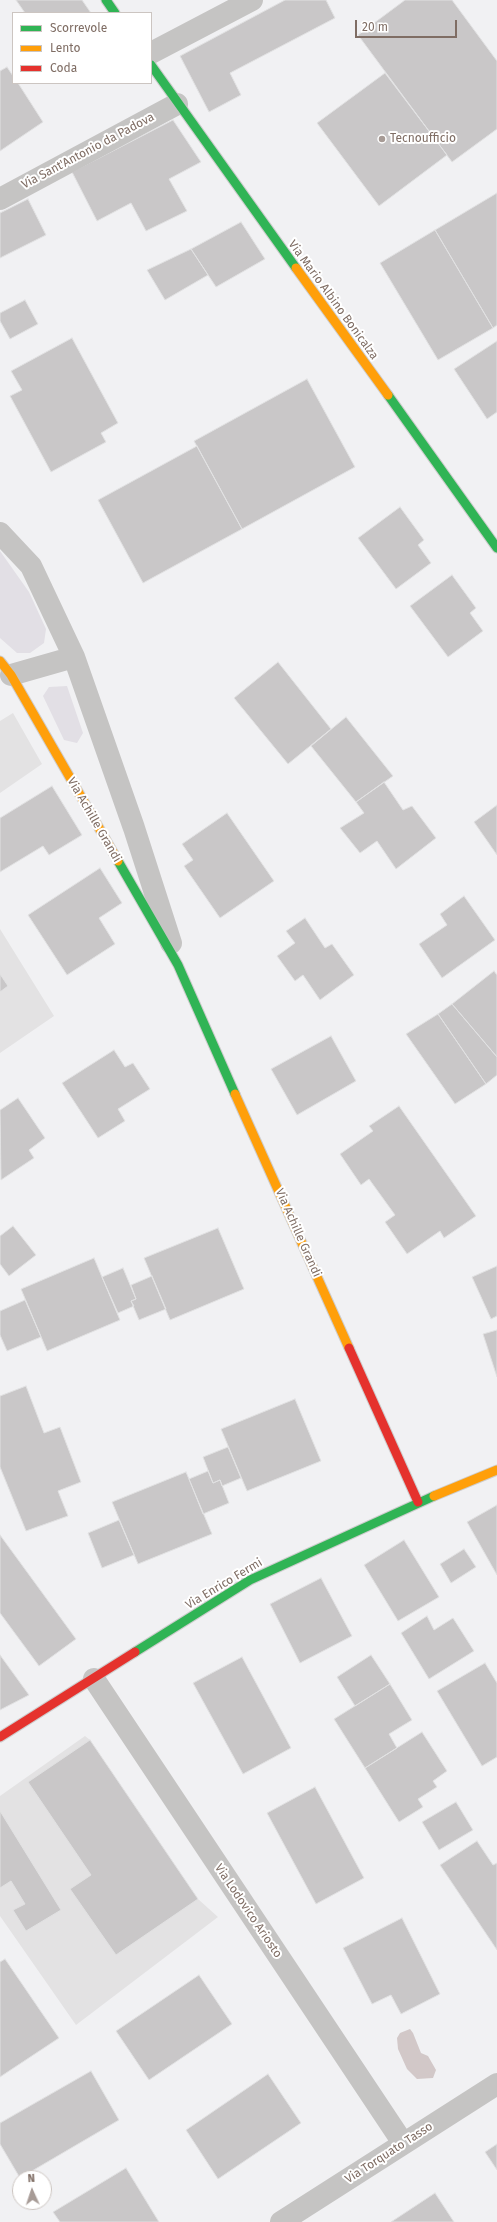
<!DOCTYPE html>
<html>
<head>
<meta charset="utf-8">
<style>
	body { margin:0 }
	#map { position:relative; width:497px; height:2222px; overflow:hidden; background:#f1f1f3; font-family:"Fira Sans",sans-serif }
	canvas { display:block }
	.legend { position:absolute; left:12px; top:12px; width:140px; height:72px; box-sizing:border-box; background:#fff; border:1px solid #ccc5c1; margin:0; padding:5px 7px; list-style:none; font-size:12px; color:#7f6d64 }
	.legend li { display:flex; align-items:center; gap:8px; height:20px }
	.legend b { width:20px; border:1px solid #ccc5c1 }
	.north { position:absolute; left:12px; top:2170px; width:40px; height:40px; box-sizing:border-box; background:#fff; border:1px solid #ccc5c1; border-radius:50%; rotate:357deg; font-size:11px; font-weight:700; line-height:16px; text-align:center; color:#7f6d64 }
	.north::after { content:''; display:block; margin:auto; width:14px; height:18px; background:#a79b96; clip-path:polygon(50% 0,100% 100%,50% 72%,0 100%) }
	.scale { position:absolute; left:355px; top:20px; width:102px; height:18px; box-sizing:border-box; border:2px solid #7f6d64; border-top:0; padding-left:5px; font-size:12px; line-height:14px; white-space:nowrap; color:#7f6d64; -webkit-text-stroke:3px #fff; paint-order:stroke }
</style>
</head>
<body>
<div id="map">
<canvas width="497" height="2222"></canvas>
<ul class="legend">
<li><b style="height:5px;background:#30b455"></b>Scorrevole</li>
<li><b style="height:5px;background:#ff9f0a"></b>Lento</li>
<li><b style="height:5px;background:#e5322d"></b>Coda</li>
</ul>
<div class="north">N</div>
<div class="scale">20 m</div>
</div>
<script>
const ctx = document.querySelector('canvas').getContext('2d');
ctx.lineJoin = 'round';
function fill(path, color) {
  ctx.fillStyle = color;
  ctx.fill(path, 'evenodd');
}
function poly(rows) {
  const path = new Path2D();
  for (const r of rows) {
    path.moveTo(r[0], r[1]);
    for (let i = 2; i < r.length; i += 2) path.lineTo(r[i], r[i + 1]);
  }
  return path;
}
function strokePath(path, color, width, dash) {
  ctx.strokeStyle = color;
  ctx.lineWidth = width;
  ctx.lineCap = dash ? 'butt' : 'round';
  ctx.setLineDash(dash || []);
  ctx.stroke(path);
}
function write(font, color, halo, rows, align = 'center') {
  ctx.font = font + ' "Fira Sans",sans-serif';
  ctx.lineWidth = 4;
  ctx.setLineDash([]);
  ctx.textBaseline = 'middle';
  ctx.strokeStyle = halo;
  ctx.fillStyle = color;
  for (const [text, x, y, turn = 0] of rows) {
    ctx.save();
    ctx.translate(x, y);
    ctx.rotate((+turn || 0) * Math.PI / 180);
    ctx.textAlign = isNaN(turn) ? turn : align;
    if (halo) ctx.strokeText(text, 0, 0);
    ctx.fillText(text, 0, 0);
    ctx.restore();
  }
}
const built = poly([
	[13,713,42,764,0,793,0,721],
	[0,929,54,1016,0,1053],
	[85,1736,90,1740,198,1899,218,1917,76,2025,0,1916,0,1796]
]);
const green = poly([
	[0,551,29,592,46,629,44,643,30,653,17,653,0,638],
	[67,686,83,733,77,743,64,740,43,696,49,687]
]);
const water = poly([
	[410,2029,413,2033,421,2053,428,2056,436,2070,433,2078,417,2079,407,2069,398,2049,397,2038,400,2033]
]);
const building = poly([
	[16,0,82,0,91,13,25,13,16,0],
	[285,0,326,0,335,18,230,73,241,95,209,112,180,56,285,0],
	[405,0,452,0,497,61,497,129,452,162,358,35,405,0],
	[7,67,13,76,13,83,18,83,43,122,0,151,0,71,7,67],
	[385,73,447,155,379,206,317,123,385,73],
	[173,120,201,162,169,179,187,211,146,231,131,203,97,221,72,172,173,120],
	[497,193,497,325,493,328,435,230,497,193],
	[28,199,46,235,0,258,0,213,28,199],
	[241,222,265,259,216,287,191,249,241,222],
	[435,230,493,328,438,360,380,263,435,230],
	[191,249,208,275,165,300,147,270,191,249],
	[25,300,38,324,10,339,0,321,0,313,25,300],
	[72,338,118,423,101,433,106,442,51,472,10,396,22,390,11,371,72,338],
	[497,341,497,412,487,419,454,369,497,341],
	[307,379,355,467,242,529,194,441,307,379],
	[197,446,242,529,143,583,98,500,197,446],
	[400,507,424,540,418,545,431,563,396,589,358,538,400,507],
	[452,575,476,608,470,613,483,631,448,657,410,606,452,575],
	[278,662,331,729,288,764,234,698,278,662],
	[346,717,393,776,356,802,311,746,346,717],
	[384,782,403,810,412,806,436,838,396,869,377,841,360,853,340,828,364,813,356,802,384,782],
	[52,786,82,835,49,855,43,846,0,872,0,818,52,786],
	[497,805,497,855,474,822,497,805],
	[227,813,274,881,220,918,184,866,193,860,182,844,227,813],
	[100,868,122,903,99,918,115,944,67,975,28,915,100,868],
	[464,896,495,940,442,978,419,944,447,925,440,914,464,896],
	[305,918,325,948,332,944,354,975,320,1000,303,975,295,981,277,956,295,943,286,931,305,918],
	[494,971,497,975,497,1057,452,1004,494,971],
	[0,974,8,986,0,992,0,974],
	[452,1004,497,1057,497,1075,486,1084,438,1014,452,1004],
	[438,1014,486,1084,455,1104,406,1034,438,1014],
	[331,1036,356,1081,297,1115,271,1069,331,1036],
	[114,1050,125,1067,133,1063,150,1089,118,1109,125,1121,98,1138,62,1083,114,1050],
	[18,1098,45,1138,29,1150,34,1158,1,1180,0,1110,18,1098],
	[399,1106,476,1216,444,1238,440,1231,407,1254,385,1222,395,1215,369,1179,361,1185,340,1154,373,1131,369,1126,399,1106],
	[13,1226,36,1255,9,1276,0,1264,0,1236,13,1226],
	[218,1228,244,1289,170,1320,144,1258,218,1228],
	[94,1258,120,1320,47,1351,21,1289,94,1258],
	[497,1266,497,1316,491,1319,472,1277,497,1266],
	[123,1268,136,1299,131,1301,134,1306,118,1313,102,1277,123,1268],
	[152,1276,166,1309,139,1320,131,1301,136,1299,131,1285,152,1276],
	[25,1300,41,1337,7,1351,0,1335,0,1311,25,1300],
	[497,1330,497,1377,483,1334,497,1330],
	[26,1386,44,1433,60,1427,81,1482,58,1491,68,1516,26,1531,0,1467,0,1396,26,1386],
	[295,1399,321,1461,247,1491,221,1429,295,1399],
	[228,1447,241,1478,222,1486,220,1480,213,1483,203,1457,228,1447],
	[208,1471,213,1483,220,1480,229,1503,203,1514,189,1479,208,1471],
	[186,1472,212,1534,138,1564,112,1502,186,1472],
	[497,1505,497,1575,467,1522,497,1505],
	[119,1520,134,1555,102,1568,88,1533,119,1520],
	[0,1535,76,1639,39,1666,0,1613,0,1535],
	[404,1540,439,1597,398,1621,364,1565,404,1540],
	[464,1549,476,1567,451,1583,440,1564,464,1549],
	[321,1578,352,1636,300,1663,270,1604,321,1578],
	[427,1616,434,1630,453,1618,474,1651,429,1679,401,1633,427,1616],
	[0,1655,29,1695,0,1710,0,1655],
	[371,1655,390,1684,355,1706,337,1677,371,1655],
	[242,1657,291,1748,243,1774,193,1683,242,1657],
	[485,1663,497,1683,497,1757,482,1766,437,1691,485,1663],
	[390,1684,412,1720,389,1734,397,1748,365,1768,334,1719,390,1684],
	[422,1732,447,1771,433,1781,437,1787,418,1799,423,1807,399,1822,365,1768,422,1732],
	[90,1740,198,1899,116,1955,70,1889,91,1875,28,1782,90,1740],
	[315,1787,364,1878,316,1904,267,1813,315,1787],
	[456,1802,473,1830,439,1850,422,1822,456,1802],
	[0,1811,61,1910,26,1931,13,1910,25,1904,11,1881,0,1888,0,1811],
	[477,1841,493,1865,497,1863,497,1950,440,1865,477,1841],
	[402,1918,440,1994,401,2014,391,1995,372,2004,343,1948,402,1918],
	[5,1959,59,2038,0,2077,0,1962,5,1959],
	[199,1975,232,2024,149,2080,116,2031,199,1975],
	[91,2071,119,2120,20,2178,0,2144,0,2123,91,2071],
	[268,2074,301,2123,218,2179,186,2130,268,2074],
	[497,2144,497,2170,485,2152,497,2144],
	[126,2168,159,2222,60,2222,53,2212,126,2168],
	[435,2193,454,2222,391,2222,435,2193]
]);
const street = poly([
	[151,53,252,0],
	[0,199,177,104],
	[0,533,31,566,74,657,134,828,171,943],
	[11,675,74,657],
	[94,1679,403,2143],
	[281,2222,497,2084]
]);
const fast = poly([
	[106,0,115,13],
	[151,65,296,268],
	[388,395,497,548],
	[118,861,178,965,235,1094],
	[135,1652,250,1580,434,1496]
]);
const slow = poly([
	[296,268,388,395],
	[0,661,11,675,118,861],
	[235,1094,349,1348],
	[434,1496,497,1470]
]);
const jam = poly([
	[349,1348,418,1502],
	[0,1737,135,1652]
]);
const markers = [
	[382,139,4,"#a79b96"]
];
const poiNames = [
	["Tecnoufficio",390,139]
];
const streetNames = [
	["Via Sant'Antonio da Padova",88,151,-28],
	["Via Mario Albino Bonicalza",333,300,54],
	["Via Achille Grandi",94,820,60],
	["Via Achille Grandi",298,1233,66],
	["Via Enrico Fermi",224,1584,-31],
	["Via Lodovico Ariosto",248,1911,56],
	["Via Torquato Tasso",389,2153,-33]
];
fill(built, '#e3e2e3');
fill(green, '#e2dfe5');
fill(water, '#d2c8c8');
fill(building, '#c9c7c8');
strokePath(building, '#e1e1e2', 1);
strokePath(fast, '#cecdcd', 11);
strokePath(slow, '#cecdcd', 11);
strokePath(jam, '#cecdcd', 11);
strokePath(street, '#c5c4c3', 22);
strokePath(fast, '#30b455', 9);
strokePath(slow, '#ff9f0a', 9);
strokePath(jam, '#e5322d', 9);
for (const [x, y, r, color] of markers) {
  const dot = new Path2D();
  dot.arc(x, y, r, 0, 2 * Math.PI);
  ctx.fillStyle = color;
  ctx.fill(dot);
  strokePath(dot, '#fff', 1.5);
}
write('12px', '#7f6d64', '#fff', poiNames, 'left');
write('12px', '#7f6d64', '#fff', streetNames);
</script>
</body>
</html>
